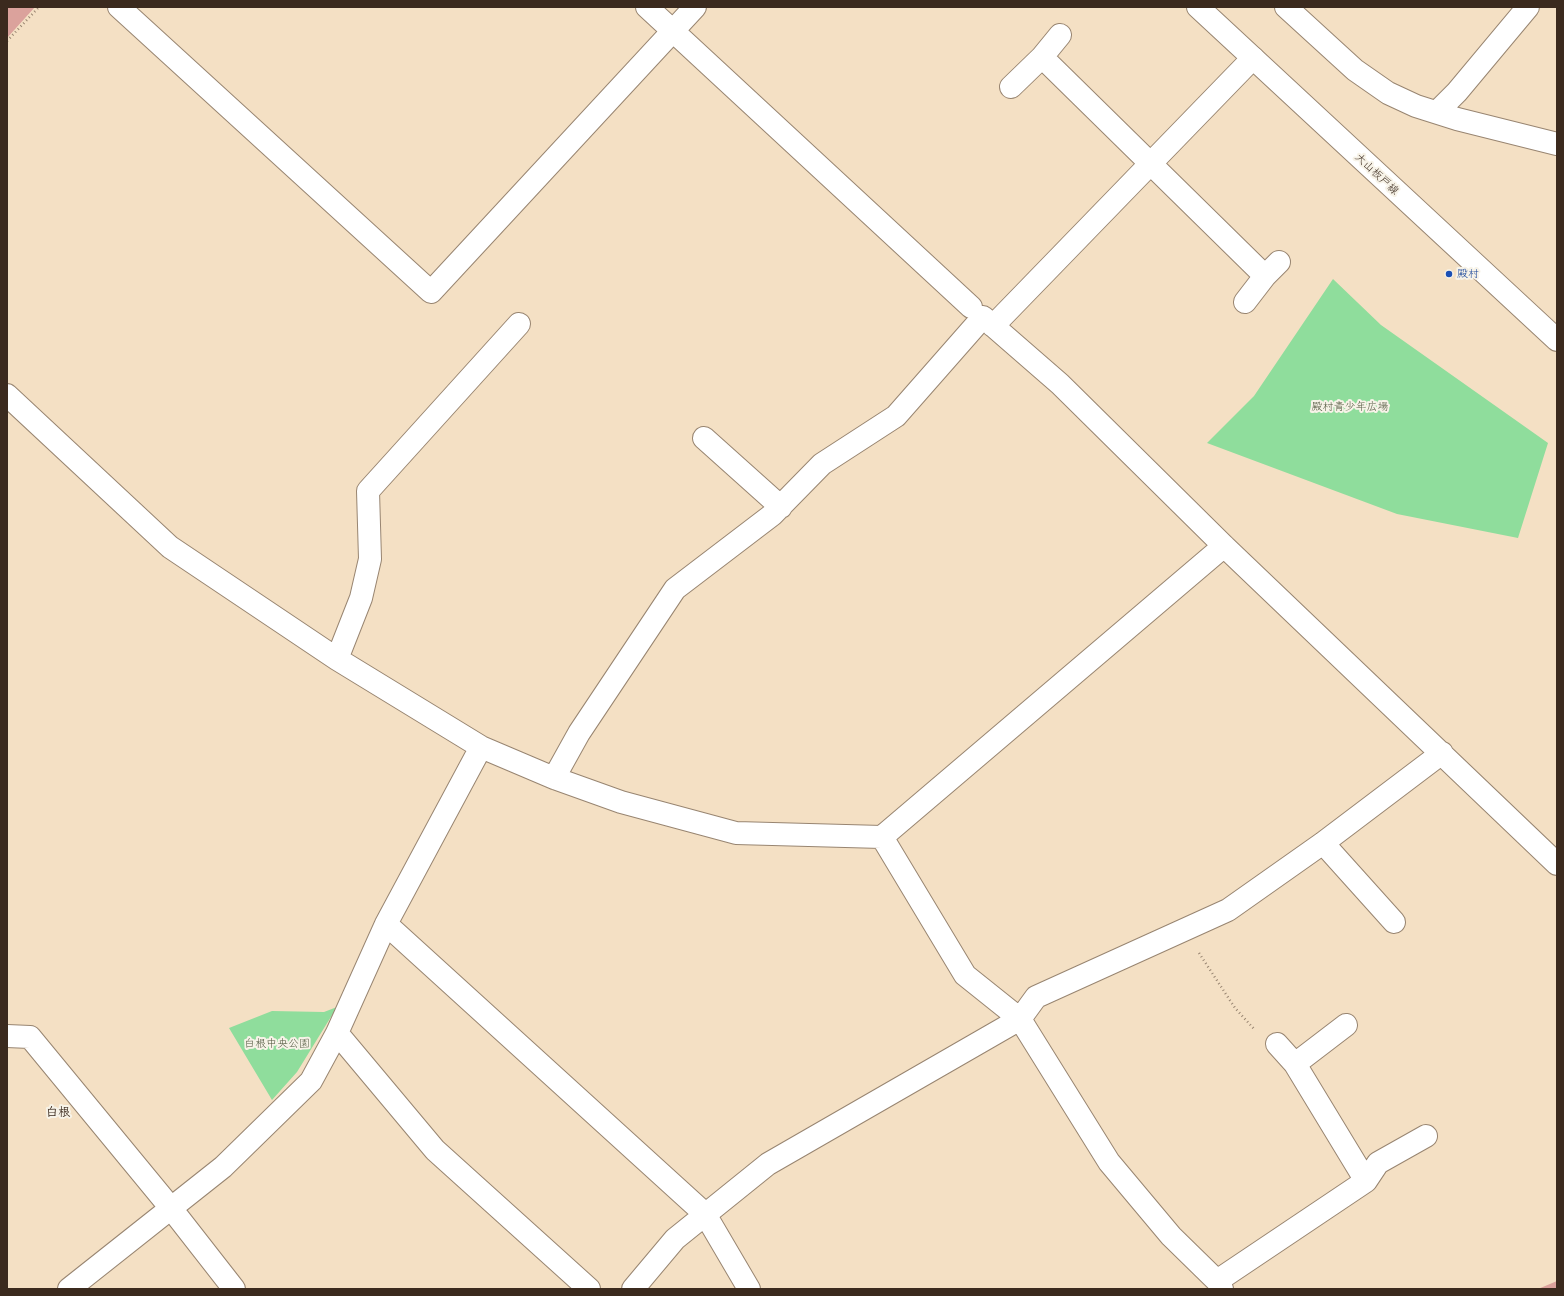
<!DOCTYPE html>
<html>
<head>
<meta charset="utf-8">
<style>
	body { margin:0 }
	#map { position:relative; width:1564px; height:1296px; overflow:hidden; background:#f4e0c4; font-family:Mali,sans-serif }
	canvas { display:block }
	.frame { position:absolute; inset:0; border:8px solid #3b2a1e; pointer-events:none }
</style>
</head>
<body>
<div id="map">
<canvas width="1564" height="1296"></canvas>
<div class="frame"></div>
</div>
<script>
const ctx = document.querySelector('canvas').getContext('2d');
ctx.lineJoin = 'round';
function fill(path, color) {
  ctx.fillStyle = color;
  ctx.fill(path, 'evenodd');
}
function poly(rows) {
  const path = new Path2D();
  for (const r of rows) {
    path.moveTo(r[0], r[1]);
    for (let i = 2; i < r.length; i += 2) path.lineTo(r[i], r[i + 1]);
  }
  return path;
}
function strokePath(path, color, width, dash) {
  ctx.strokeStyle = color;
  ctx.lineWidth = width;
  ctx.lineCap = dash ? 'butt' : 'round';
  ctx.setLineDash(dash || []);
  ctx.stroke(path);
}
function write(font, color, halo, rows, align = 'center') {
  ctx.font = font + ' Mali,"Klee One",sans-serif';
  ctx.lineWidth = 4;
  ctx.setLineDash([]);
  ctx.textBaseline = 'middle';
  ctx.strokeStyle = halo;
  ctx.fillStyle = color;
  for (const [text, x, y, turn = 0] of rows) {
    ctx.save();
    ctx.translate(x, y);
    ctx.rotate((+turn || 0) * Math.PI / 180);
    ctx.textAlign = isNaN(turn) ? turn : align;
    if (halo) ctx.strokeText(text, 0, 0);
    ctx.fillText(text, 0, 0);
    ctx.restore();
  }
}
const green = poly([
	[1333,279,1381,325,1548,443,1518,538,1397,514,1207,443,1254,396],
	[337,1007,297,1072,272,1100,229,1028,272,1011,324,1012]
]);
const building = poly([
	[7,7,35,7,7,38],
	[1557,1281,1557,1289,1538,1289]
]);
const path = poly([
	[7,41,39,7],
	[1199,953,1235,1008,1255,1030]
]);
const minor = poly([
	[119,7,431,292,695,7],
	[647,7,971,307],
	[1286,7,1355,70,1388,93,1416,106,1457,119,1557,144],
	[1042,57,1060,35],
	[1011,87,1042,57,1265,276,1245,302],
	[1437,112,1457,92,1528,7],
	[1265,276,1279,262],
	[993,326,1253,58],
	[7,395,170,547,337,659,481,747,554,778,621,802,736,833,882,837,965,975,1020,1019,1109,1162,1171,1236,1217,1281,1222,1289],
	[704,438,781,507],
	[337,659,361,598,370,559,368,491,519,324],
	[554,778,579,733,675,589,772,515,822,464,896,416,983,317,1060,384,1224,546,1557,864],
	[882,837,1224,546],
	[1323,843,1394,922],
	[386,924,705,1214,749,1289],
	[337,1033,435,1150,589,1289],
	[7,1036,30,1037,170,1207,234,1289],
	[1277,1044,1295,1064,1366,1181],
	[1295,1064,1346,1025],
	[1217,1281,1366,1181,1378,1163,1426,1136],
	[69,1289,223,1167,311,1081,337,1033,386,924,481,747],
	[633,1289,675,1239,768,1164,1020,1019,1036,997,1228,910,1323,843,1442,753]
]);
const major = poly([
	[1198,7,1557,340]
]);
const markers = [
	[1449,274,4,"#1a4fb4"]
];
const streetNames = [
	["大山板戸線",1377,174,43]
];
const transitNames = [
	["殿村",1457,274]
];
const parkNames = [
	["殿村青少年広場",1350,407],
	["白根中央公園",277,1044]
];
const neighbourhoodNames = [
	["白根",58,1112]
];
fill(green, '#8fdd9c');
fill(building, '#dba29c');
strokePath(minor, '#988571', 24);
strokePath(major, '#988571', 24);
strokePath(path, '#988571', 2.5, [1, 3]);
strokePath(minor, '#fff', 22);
strokePath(major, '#fff', 22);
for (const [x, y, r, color] of markers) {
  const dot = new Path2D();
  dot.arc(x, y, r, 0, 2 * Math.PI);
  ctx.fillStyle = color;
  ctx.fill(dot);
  strokePath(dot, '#f7f3e8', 1.5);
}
write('11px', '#3b2a1e', '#f7f3e8', streetNames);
write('11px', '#164399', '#f7f3e8', transitNames, 'left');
write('11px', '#50573e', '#f7f3e8', parkNames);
write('bold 12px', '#3b2a1e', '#f7f3e8', neighbourhoodNames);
</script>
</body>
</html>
